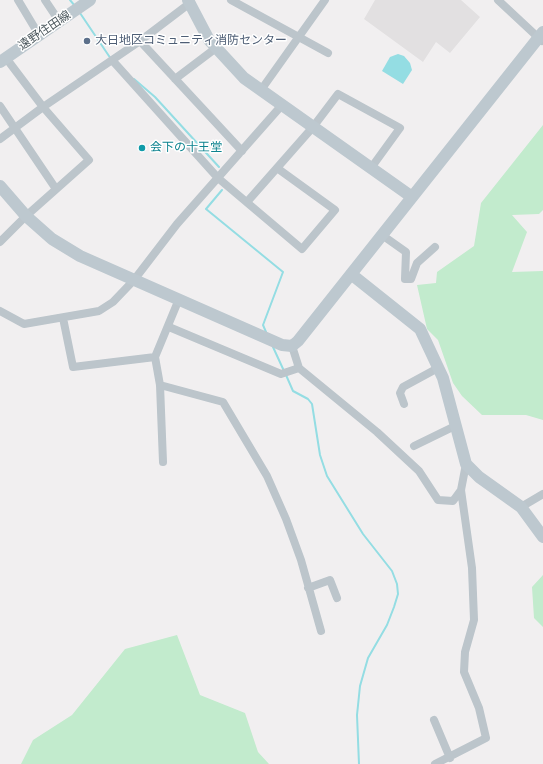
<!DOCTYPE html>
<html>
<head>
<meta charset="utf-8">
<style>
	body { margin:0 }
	canvas { display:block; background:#f1eff0 }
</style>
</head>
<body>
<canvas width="543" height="764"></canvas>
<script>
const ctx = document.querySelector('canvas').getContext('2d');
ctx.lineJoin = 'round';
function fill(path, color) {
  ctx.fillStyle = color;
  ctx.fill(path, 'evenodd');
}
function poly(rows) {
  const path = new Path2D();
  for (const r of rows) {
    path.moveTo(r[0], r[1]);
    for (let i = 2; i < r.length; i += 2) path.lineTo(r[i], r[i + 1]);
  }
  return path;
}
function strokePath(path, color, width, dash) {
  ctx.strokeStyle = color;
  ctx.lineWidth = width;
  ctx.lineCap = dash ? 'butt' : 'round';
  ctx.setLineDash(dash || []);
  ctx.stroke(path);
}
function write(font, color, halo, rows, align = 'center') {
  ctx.font = font + ' "Roboto Condensed","Noto Sans JP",sans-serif';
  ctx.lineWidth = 3;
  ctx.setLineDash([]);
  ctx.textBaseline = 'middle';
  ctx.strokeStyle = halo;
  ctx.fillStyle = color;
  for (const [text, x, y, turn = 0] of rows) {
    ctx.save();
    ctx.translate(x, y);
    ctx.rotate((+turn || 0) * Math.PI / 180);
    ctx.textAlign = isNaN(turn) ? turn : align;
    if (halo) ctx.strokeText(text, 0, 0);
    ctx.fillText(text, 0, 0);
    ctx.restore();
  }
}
const education = poly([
	[375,0,461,0,480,17,450,53,436,42,423,62,364,19]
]);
const green = poly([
	[543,125,543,210,539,214,512,215,527,232,512,272,543,271,543,420,526,415,482,415,462,396,453,383,438,340,427,329,417,285,436,283,437,272,474,246,481,203],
	[543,575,543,627,534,618,532,587],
	[177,635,200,695,245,713,258,752,269,764,21,764,33,740,72,715,125,649]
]);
const water = poly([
	[398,54,404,56,410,63,412,70,403,84,382,71,390,57]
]);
const stream = poly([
	[70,0,75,6],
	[80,13,111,59],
	[134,79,155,97,219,167],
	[222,190,206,209,283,272,263,325,266,332],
	[273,347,284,371],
	[286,375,293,391,308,399,312,404,320,455,327,476,363,534,392,571,397,584,398,594,394,607,387,625,368,658,360,686,357,715,359,764]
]);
const street = poly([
	[18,0,39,35],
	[45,0,59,21],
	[231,0,328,53],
	[498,0,542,41],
	[140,41,190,3],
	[112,60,218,178,302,249,335,210,277,168],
	[175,79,216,48],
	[261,90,325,0],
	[0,106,56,189],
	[0,139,43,107,140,41,242,151],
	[247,202,313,127,338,94,400,128,371,168],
	[382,235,406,252,405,279,411,279,417,263,435,247],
	[0,242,26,216,89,160,43,107,6,58],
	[0,311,24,324,99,311,113,302,134,280,177,224,282,105],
	[63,318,73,367,155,357],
	[169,327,281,374,299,368,377,432,419,471,438,500,453,501,461,490],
	[292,346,299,368],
	[160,385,223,402,267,476,286,519,301,560,321,631],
	[404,404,400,393,403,387,438,368],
	[414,446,455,426],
	[163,462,160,385,155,357,179,299],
	[521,507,543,494],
	[308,588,330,580,337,598],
	[434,720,450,758],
	[435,764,486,738,479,708,464,672,465,652,474,620,472,568,461,490,466,464]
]);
const secondary = poly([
	[188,0,209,40,244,78,412,197],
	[0,62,90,0],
	[0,186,26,216,52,239,80,256,282,345,292,346,298,341,543,32],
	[351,274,420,329,443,378,466,464,479,477,521,507,543,537]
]);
const markers = [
	[87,41,4,"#5c6f8a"],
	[142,148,4,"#0f9aa8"]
];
const streetNames = [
	["遠野住田線",45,31,-34]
];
const serviceNames = [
	["大日地区コミュニティ消防センター",95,41]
];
const cultureNames = [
	["会下の十王堂",150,148]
];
fill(education, '#e2e0e1');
fill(green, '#c2ebcd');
fill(water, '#94dde3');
strokePath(stream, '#94dde3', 2);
strokePath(street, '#bcc5cb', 8);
strokePath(secondary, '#bdc8cf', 12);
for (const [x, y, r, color] of markers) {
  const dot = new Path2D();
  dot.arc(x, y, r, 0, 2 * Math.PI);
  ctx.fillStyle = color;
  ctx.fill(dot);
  strokePath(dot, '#fff', 1.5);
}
write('12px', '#49555b', '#fff', streetNames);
write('12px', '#4e5e75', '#fff', serviceNames, 'left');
write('12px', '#0d838f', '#fff', cultureNames, 'left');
</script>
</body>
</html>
